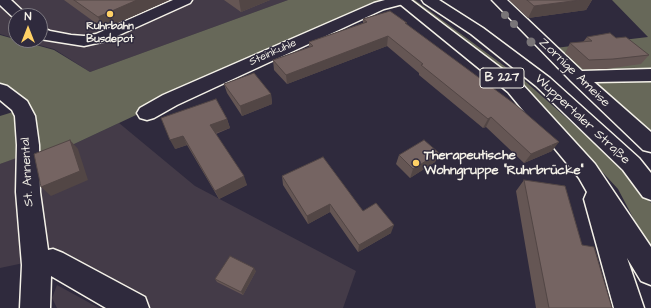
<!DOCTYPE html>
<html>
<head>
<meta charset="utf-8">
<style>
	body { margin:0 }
	#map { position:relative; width:651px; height:308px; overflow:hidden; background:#2f2a3d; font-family:"Architects Daughter",sans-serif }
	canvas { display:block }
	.north { position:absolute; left:8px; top:8px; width:40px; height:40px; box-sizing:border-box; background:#2f2a3d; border:1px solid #7e7a81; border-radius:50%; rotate:0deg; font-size:11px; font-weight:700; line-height:16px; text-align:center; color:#f4f1e8 }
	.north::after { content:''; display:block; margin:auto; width:14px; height:18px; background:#ffd166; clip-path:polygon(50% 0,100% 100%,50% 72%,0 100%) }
</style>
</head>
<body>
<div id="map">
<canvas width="651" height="308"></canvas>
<div class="north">N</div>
</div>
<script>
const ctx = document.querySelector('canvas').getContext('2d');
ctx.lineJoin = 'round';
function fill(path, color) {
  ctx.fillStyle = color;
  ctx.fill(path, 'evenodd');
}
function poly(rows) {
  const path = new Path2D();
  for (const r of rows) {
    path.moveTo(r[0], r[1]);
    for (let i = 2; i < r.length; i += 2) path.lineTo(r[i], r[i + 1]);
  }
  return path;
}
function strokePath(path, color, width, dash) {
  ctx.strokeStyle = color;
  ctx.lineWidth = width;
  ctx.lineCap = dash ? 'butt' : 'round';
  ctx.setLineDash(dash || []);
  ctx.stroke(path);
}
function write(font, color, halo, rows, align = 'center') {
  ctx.font = font + ' "Architects Daughter",sans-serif';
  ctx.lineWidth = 3;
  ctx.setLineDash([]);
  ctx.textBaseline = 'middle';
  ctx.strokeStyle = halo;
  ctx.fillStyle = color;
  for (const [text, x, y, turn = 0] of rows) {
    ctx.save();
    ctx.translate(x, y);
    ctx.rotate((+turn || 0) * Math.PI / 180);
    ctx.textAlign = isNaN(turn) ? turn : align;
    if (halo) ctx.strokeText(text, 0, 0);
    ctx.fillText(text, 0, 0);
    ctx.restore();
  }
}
const built = poly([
	[0,0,288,0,90,72,54,49,20,40,40,40,40,16,16,16,16,39,0,34],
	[119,123,195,186,356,271,343,308,151,308,52,257,0,268,0,164,23,155,25,167],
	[57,285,99,308,57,308,52,298]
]);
const green = poly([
	[288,0,398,0,213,79,25,167,22,156,0,164,0,116,13,112,0,90,0,35,54,50,90,72],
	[411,0,415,0,526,82,616,162,651,203,651,252,618,189,522,85],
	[612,0,651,0,651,136,555,48,648,37]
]);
const minor = poly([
	[0,0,11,0,28,16,16,16,16,20,15,19,0,5,0,0],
	[173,0,192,0,190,3,106,41,84,46,40,39,40,27,50,31,71,35,84,36,96,34,173,0],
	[385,0,409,0,407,3,384,9,177,105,154,118,147,120,140,118,137,113,140,108,163,95,374,3,385,0],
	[492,0,507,0,582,71,651,69,651,81,594,82,651,132,651,152,643,150,571,81,492,0],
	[0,84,7,86,27,101,35,116,39,145,40,192,48,250,53,249,63,253,145,297,149,308,106,308,51,276,50,308,20,308,22,265,16,192,17,145,15,116,12,110,0,100,0,84]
]);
const major = poly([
	[395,0,411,0,522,84,595,164,651,247,651,285,641,281,627,258,644,308,614,308,584,199,587,192,579,178,508,92,395,0],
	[422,0,439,0,483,28,550,78,639,158,651,173,651,200,643,197,623,170,536,86,471,34,424,3,422,0]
]);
const trees = [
	[505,15,4],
	[514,24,4],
	[531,42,4.5]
];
const wall = poly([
	[64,0,169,0,104,29],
	[224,0,270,0,241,12],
	[509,0,592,0,586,10,528,18],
	[363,19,406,24,552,151,524,163,486,127,483,128,419,75,419,73,387,46,287,84,274,70,273,60,309,47,309,42,363,23],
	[587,37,616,38,649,55,641,64,606,69,583,69,565,53,570,43,583,42],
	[224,84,271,94,272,104,242,116,227,93],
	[216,99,227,119,230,128,216,134,247,185,219,199,187,145,175,149],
	[439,153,435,162,410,178,396,164,399,155],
	[282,176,363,211,391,233,358,252,330,212,308,224,283,185],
	[524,180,582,245,612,308,536,308,516,191],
	[256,271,243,295,217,282,215,279]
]);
const shadedWall = poly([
	[137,0,169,0,104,29,98,17],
	[239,0,270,0,241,12],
	[580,0,592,0,586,10,528,18,534,6],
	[388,36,387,46,287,84,286,75],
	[271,94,272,104,242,116,240,106],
	[491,117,486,127,483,128,488,119],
	[227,119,230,128,213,134,210,125],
	[183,136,187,145,175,149,170,140],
	[70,140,78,149,88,180,51,196,41,187],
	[559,142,552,151,524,163,531,154],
	[439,153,435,162,410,178,413,169],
	[244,176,247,185,219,199,215,191],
	[330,204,330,212,308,224,307,216],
	[394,225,391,233,358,252,359,245],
	[254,268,256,271,243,295,241,292]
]);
const building = poly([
	[74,0,137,0,98,17,74,0],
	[527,0,580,0,534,6,527,0],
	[390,11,407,23,405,23,516,105,559,142,531,154,491,117,488,119,421,65,423,64,388,36,286,75,273,60,313,46,309,42,367,22,363,19,390,11],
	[610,33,616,38,626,37,649,55,613,59,589,60,570,43,592,41,587,37,610,33],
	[254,73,271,94,240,106,224,84,254,73],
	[216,99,227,119,210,125,244,176,215,191,183,136,170,140,161,118,216,99],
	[70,140,80,171,41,187,34,154,70,140],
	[424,140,439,153,413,169,399,155,424,140],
	[323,157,363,211,376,203,394,225,359,245,330,204,307,216,282,176,323,157],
	[524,180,565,186,582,245,594,247,612,308,549,308,524,180],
	[230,256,254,268,241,292,215,279,230,256]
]);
const markers = [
	[110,14,4,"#ffd166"],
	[416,163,4,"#ffd166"]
];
const farPoinames = [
	["Ruhrbahn",110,27],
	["Busdepot",110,40]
];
const farStreetnames = [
	["Steinkuhle",273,53,-24]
];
const shields = [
	[502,78,44]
];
const shieldNames = [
	["B 227",502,78]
];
const streetNames = [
	["Zornige Ameise",574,73,44],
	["Wuppertaler Straße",582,120,43],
	["St. Annental",28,172,-93]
];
const poiNames = [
	["Therapeutische",424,156],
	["Wohngruppe \"Ruhrbrücke\"",424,171]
];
fill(built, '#443b48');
fill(green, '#676859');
strokePath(minor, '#f4f1e8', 3);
strokePath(major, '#f4f1e8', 3);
fill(minor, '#2f2a3d');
fill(major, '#2f2a3d');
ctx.fillStyle = '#797578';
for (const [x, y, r] of trees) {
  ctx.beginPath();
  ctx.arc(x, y, r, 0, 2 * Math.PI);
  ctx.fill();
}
fill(wall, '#655654');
fill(shadedWall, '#524645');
fill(building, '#756462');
strokePath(building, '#524645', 1);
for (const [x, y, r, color] of markers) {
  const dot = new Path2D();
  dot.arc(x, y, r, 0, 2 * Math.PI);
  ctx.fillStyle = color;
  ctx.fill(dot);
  strokePath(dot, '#2f2a3d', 1.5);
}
write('bold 11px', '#f4f1e8', '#2f2a3d', farPoinames);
write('11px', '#f4f1e8', '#2f2a3d', farStreetnames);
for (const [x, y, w] of shields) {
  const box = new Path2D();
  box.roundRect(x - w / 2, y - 10, w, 20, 3);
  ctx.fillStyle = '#2f2a3d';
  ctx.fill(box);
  strokePath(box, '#f4f1e8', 1);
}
write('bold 12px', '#f4f1e8', null, shieldNames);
write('13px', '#f4f1e8', '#2f2a3d', streetNames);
write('bold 13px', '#f4f1e8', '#2f2a3d', poiNames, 'left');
</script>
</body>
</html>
